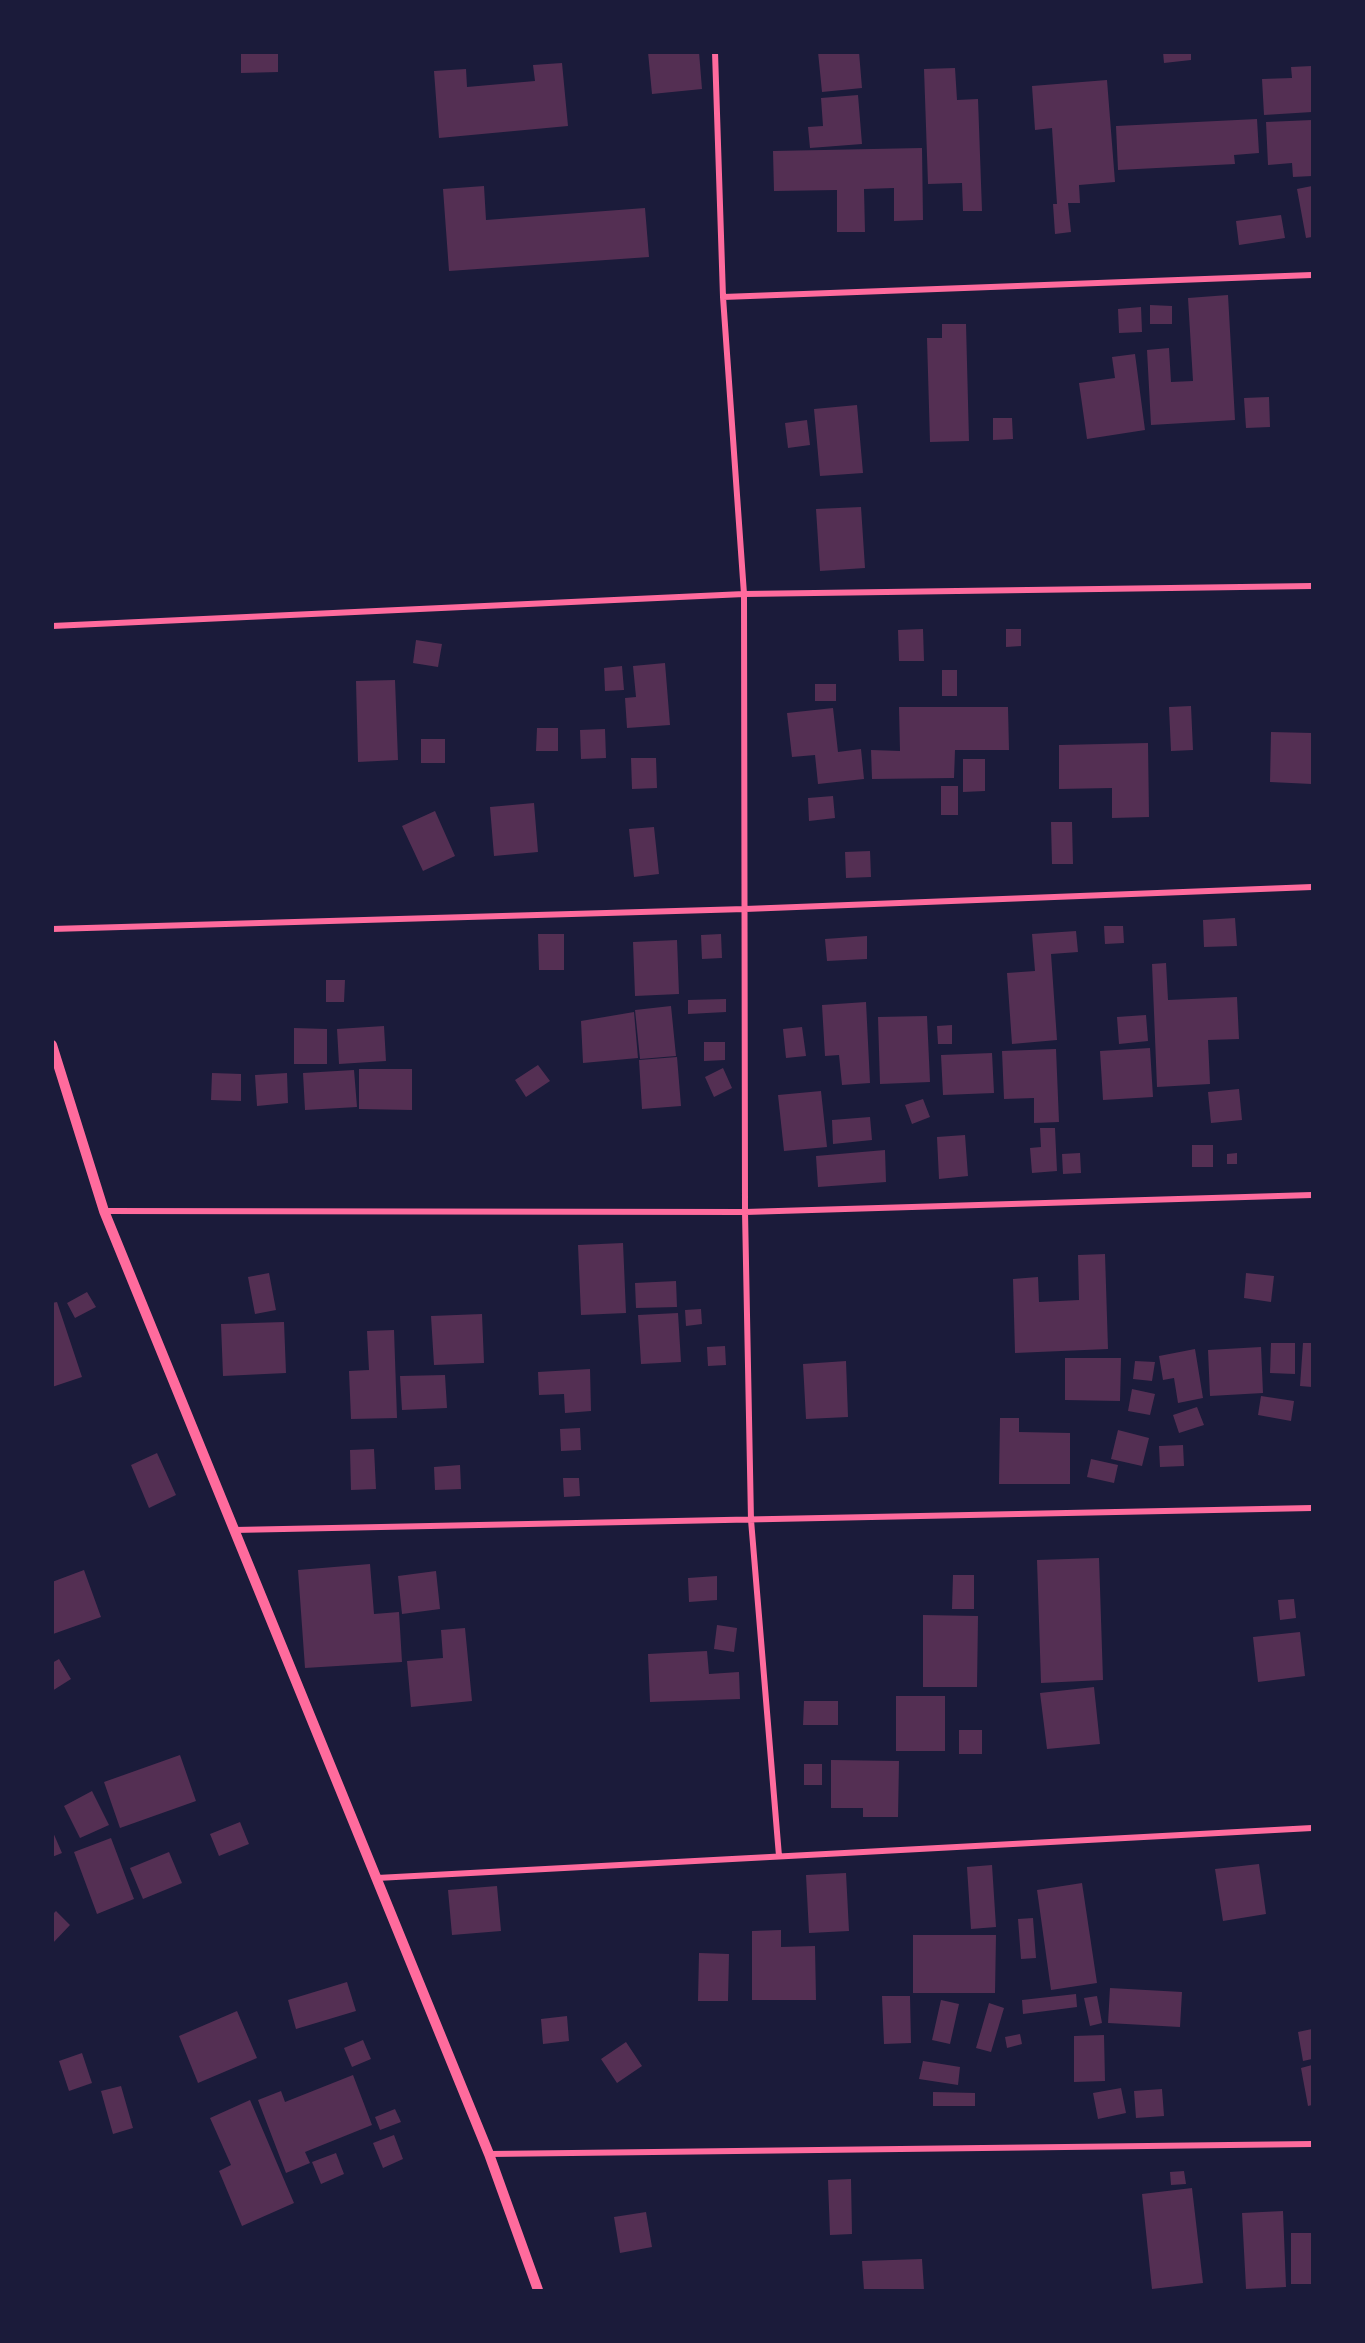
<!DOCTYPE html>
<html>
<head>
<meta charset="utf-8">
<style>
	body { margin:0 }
	#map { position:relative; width:1365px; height:2343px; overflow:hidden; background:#1b1b3a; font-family:"DM Sans",sans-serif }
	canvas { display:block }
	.frame { position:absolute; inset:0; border:54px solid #1b1b3a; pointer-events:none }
</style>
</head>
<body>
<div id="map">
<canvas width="1365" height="2343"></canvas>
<div class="frame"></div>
</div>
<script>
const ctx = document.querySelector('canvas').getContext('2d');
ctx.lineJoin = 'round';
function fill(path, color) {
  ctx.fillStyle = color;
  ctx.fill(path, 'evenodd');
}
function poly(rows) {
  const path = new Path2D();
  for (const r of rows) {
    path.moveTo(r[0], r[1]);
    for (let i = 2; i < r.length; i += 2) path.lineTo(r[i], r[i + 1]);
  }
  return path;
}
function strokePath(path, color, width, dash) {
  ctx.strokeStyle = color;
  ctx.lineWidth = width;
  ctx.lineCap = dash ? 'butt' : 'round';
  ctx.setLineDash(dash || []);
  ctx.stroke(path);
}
const building = poly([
	[241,52,278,52,278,72,241,73],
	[648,52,699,52,702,89,652,94],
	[818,52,859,52,862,88,822,92],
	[1163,52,1191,52,1191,60,1164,63],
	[562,63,568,126,439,138,434,71,466,69,467,87,535,81,533,65],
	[1312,66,1312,112,1264,115,1262,79,1292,78,1291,67],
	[955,68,957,100,978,99,982,211,963,211,962,183,928,184,924,69],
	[1107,80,1115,182,1079,185,1080,203,1068,203,1071,232,1055,234,1053,204,1057,204,1052,128,1035,130,1032,86],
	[858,95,862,144,810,148,808,127,823,126,821,98],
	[1257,119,1259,153,1234,155,1235,164,1118,170,1116,126],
	[1312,120,1312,176,1293,177,1292,163,1268,165,1266,122],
	[922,148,923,220,894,221,894,188,864,189,865,232,837,232,837,190,774,191,773,151],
	[484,186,486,220,645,208,649,257,449,271,443,189],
	[1312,186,1312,237,1306,238,1297,189],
	[1281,215,1285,238,1239,245,1236,221],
	[1228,295,1235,420,1151,425,1147,350,1169,348,1171,382,1193,381,1188,298],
	[1150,305,1172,306,1172,324,1150,324],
	[1141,307,1142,332,1119,333,1118,309],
	[942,324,966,324,969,441,930,442,927,338,942,338],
	[1135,354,1145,430,1087,439,1079,383,1115,378,1112,357],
	[1269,397,1270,427,1246,428,1244,398],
	[857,405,863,473,820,476,814,409],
	[993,418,1012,418,1013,439,993,440],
	[807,420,810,445,788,448,785,423],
	[861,507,865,568,820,571,816,509],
	[923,629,924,661,899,661,898,630],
	[1006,629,1021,629,1021,646,1006,647],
	[416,640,442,644,438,667,413,663],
	[665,663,670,725,627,728,625,698,636,697,633,666],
	[622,666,624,690,605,691,604,668],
	[942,670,957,670,957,696,942,696],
	[395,680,398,760,358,762,356,681],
	[815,684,836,684,836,701,815,701],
	[1191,706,1193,750,1171,751,1169,707],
	[899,707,1008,707,1009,750,955,750,954,778,872,779,871,750,900,751],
	[833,708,838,752,861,749,864,779,818,784,815,755,792,757,787,713],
	[537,728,558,728,558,751,536,751],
	[605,729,606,758,581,759,580,730],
	[1271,732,1312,733,1312,784,1270,782],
	[421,739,445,739,445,763,421,763],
	[1148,743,1149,817,1112,818,1112,788,1059,789,1059,745],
	[631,758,656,758,657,788,632,789],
	[963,759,985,759,985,791,963,792],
	[941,786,958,786,958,815,941,815],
	[833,796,835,818,809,821,808,798],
	[534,803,538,852,494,856,490,807],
	[435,811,455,856,423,871,402,826],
	[1051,822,1072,822,1073,864,1052,864],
	[654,827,659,874,634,877,629,829],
	[870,851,871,877,846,878,845,852],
	[1235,918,1237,946,1204,947,1203,920],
	[1104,926,1123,926,1124,943,1105,944],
	[1076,931,1078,952,1051,954,1057,1040,1012,1044,1007,973,1035,971,1032,934],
	[538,934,564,934,564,970,539,970],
	[721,934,722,958,702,959,701,935],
	[867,936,867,959,827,961,825,939],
	[677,940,679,994,635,996,633,942],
	[1166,963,1168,1000,1237,997,1239,1039,1208,1040,1210,1084,1157,1087,1152,964],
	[326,980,345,980,344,1002,326,1002],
	[726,999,726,1012,688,1014,688,1000],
	[866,1002,870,1083,842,1085,839,1055,825,1056,822,1005],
	[671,1006,676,1056,640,1059,635,1010],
	[634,1012,638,1058,583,1063,581,1021],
	[1146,1015,1148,1041,1119,1044,1117,1017],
	[927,1016,930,1082,880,1084,878,1017],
	[952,1025,952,1044,938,1044,937,1026],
	[384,1026,386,1061,339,1064,337,1029],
	[802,1027,806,1056,786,1058,783,1029],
	[294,1028,327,1029,327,1064,294,1064],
	[704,1042,725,1042,725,1060,704,1061],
	[1150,1048,1153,1097,1103,1100,1100,1051],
	[1056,1049,1059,1122,1034,1123,1034,1098,1004,1099,1002,1051],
	[992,1053,994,1093,943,1095,941,1055],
	[677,1057,681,1106,642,1109,639,1060],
	[538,1065,550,1081,526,1097,515,1080],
	[723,1068,732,1088,714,1097,705,1077],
	[359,1069,412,1069,412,1110,359,1109],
	[354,1070,357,1107,305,1110,303,1073],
	[212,1073,241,1074,241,1101,211,1100],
	[287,1073,288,1103,257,1106,255,1075],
	[1239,1089,1242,1120,1211,1123,1208,1092],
	[821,1091,827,1147,784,1151,778,1095],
	[923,1099,930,1117,912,1124,905,1105],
	[870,1117,872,1140,833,1144,832,1120],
	[1040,1128,1055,1128,1057,1171,1032,1173,1030,1148,1041,1147],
	[965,1135,968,1176,939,1179,937,1137],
	[1192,1145,1213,1145,1213,1167,1192,1167],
	[885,1150,886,1182,818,1187,816,1156],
	[1080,1153,1081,1173,1063,1174,1062,1154],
	[1237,1153,1237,1164,1227,1164,1227,1154],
	[623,1243,626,1313,581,1315,578,1245],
	[1105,1254,1108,1349,1015,1353,1013,1279,1038,1277,1039,1302,1079,1300,1078,1255],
	[269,1273,276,1310,255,1314,248,1277],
	[1246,1273,1274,1276,1271,1302,1244,1298],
	[676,1281,677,1307,636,1308,635,1283],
	[87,1292,96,1307,75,1318,67,1303],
	[57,1302,82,1377,52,1387,52,1303],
	[701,1309,702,1324,686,1326,685,1310],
	[678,1313,681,1362,641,1364,638,1315],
	[482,1314,484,1363,434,1365,431,1316],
	[284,1322,286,1373,223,1376,221,1324],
	[394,1330,397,1418,351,1419,349,1371,369,1370,367,1331],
	[1271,1343,1295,1343,1295,1374,1270,1373],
	[1303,1343,1312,1343,1312,1387,1300,1386],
	[725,1346,726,1365,708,1366,707,1347],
	[1261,1347,1263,1393,1210,1396,1208,1350],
	[1195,1349,1203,1398,1178,1403,1174,1378,1163,1380,1159,1356],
	[1065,1358,1121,1358,1120,1401,1065,1400],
	[846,1361,848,1417,806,1419,803,1364],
	[1135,1361,1155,1362,1152,1381,1133,1379],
	[590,1369,591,1411,565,1413,564,1394,539,1395,538,1372],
	[445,1375,447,1408,402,1410,400,1376],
	[1132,1389,1155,1394,1150,1415,1128,1411],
	[1261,1396,1294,1401,1291,1421,1258,1415],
	[1197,1407,1204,1425,1179,1433,1173,1415],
	[1000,1418,1019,1418,1019,1432,1070,1433,1070,1484,999,1484],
	[580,1428,581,1450,561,1451,560,1429],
	[1118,1430,1149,1438,1142,1466,1111,1459],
	[1183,1445,1184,1466,1160,1467,1159,1446],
	[374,1449,376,1489,351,1490,350,1450],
	[157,1453,176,1495,149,1508,131,1465],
	[1091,1459,1118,1465,1114,1483,1087,1477],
	[460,1465,461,1489,435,1490,434,1467],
	[563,1478,579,1478,580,1496,564,1497],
	[1099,1558,1103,1680,1041,1683,1037,1560],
	[370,1564,374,1614,399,1612,402,1662,305,1668,298,1570],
	[84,1570,101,1617,53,1634,52,1582],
	[436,1571,440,1609,402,1614,398,1576],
	[953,1575,974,1575,974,1609,952,1609],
	[717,1576,717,1600,689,1602,688,1578],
	[1294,1599,1296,1618,1280,1620,1278,1600],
	[923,1615,978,1616,977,1687,923,1687],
	[717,1625,737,1628,734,1652,714,1649],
	[465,1628,472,1701,411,1707,407,1661,443,1658,441,1630],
	[1300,1632,1305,1676,1258,1682,1253,1637],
	[707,1651,709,1674,739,1672,740,1699,650,1702,648,1654],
	[59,1659,71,1679,52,1691,52,1663],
	[1094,1687,1100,1744,1047,1749,1040,1693],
	[896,1696,945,1696,945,1751,896,1751],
	[804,1701,838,1701,838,1725,803,1725],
	[959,1730,982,1730,982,1754,959,1754],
	[180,1755,196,1801,120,1828,104,1782],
	[831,1760,899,1761,898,1817,863,1817,863,1808,831,1808],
	[804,1764,822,1764,822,1785,804,1785],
	[92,1791,109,1825,80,1838,64,1806],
	[240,1822,249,1844,219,1856,210,1834],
	[52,1830,62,1853,52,1857],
	[111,1838,134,1899,97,1914,74,1852],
	[169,1852,182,1883,143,1899,130,1868],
	[1259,1864,1266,1914,1223,1921,1215,1869],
	[992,1865,996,1927,971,1929,967,1867],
	[846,1873,849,1931,809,1933,806,1875],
	[1082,1883,1097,1983,1051,1990,1037,1890],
	[497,1886,501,1931,452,1935,448,1890],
	[56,1911,70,1925,52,1944,52,1915],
	[1033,1918,1036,1958,1021,1959,1018,1919],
	[781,1930,781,1947,815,1946,816,2000,752,2000,752,1931],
	[913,1935,996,1935,995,1993,913,1993],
	[699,1953,729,1954,728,2001,698,2001],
	[347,1982,356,2011,296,2029,288,2000],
	[1110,1988,1182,1992,1180,2027,1108,2023],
	[1076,1994,1077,2007,1023,2014,1022,2000],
	[882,1996,910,1996,911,2043,884,2044],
	[1097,1996,1102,2023,1090,2026,1084,1998],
	[941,2000,959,2004,950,2044,932,2040],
	[989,2003,1004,2008,991,2052,976,2048],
	[237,2011,257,2058,198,2083,179,2036],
	[567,2016,569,2041,543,2044,541,2019],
	[1312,2029,1312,2059,1303,2061,1298,2032],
	[1020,2034,1022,2044,1007,2048,1005,2037],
	[1104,2035,1105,2081,1074,2082,1074,2036],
	[363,2040,371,2059,352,2067,344,2048],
	[626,2042,642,2066,617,2083,601,2059],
	[82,2053,92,2083,69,2091,59,2061],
	[923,2061,960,2067,958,2085,919,2079],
	[1312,2065,1312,2105,1308,2106,1301,2068],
	[353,2075,372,2125,305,2152,310,2163,286,2173,258,2100,281,2091,285,2102],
	[121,2086,133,2128,113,2134,101,2091],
	[1121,2088,1126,2113,1098,2119,1093,2093],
	[1162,2089,1164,2116,1136,2118,1134,2091],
	[933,2092,975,2093,975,2106,933,2106],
	[250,2100,294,2203,242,2226,219,2171,231,2165,210,2118],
	[395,2109,401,2122,380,2130,375,2117],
	[394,2135,403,2159,383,2168,373,2143],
	[336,2153,344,2174,321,2184,312,2162],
	[1184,2171,1186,2184,1171,2185,1170,2172],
	[851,2179,852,2234,830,2235,828,2180],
	[1192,2188,1203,2283,1152,2289,1142,2194],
	[1283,2211,1286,2287,1246,2289,1242,2213],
	[646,2212,652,2247,620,2253,614,2217],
	[1291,2233,1312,2233,1312,2284,1291,2284],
	[922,2259,924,2290,864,2290,862,2261]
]);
const minor = poly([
	[715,52,723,297,744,594,745,1212,751,1520,779,1856],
	[723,297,1312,275],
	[52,626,744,594,1312,586],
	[52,929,745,909,1312,887],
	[104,1211,745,1212,1312,1195],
	[234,1530,1312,1508],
	[377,1878,1312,1828],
	[489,2154,1312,2144]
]);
const tertiary = poly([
	[52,1045,104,1211,489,2154,538,2290]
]);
fill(building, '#542f53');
strokePath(minor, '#ff6b9d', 6);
strokePath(tertiary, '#ff6b9d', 10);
</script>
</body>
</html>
